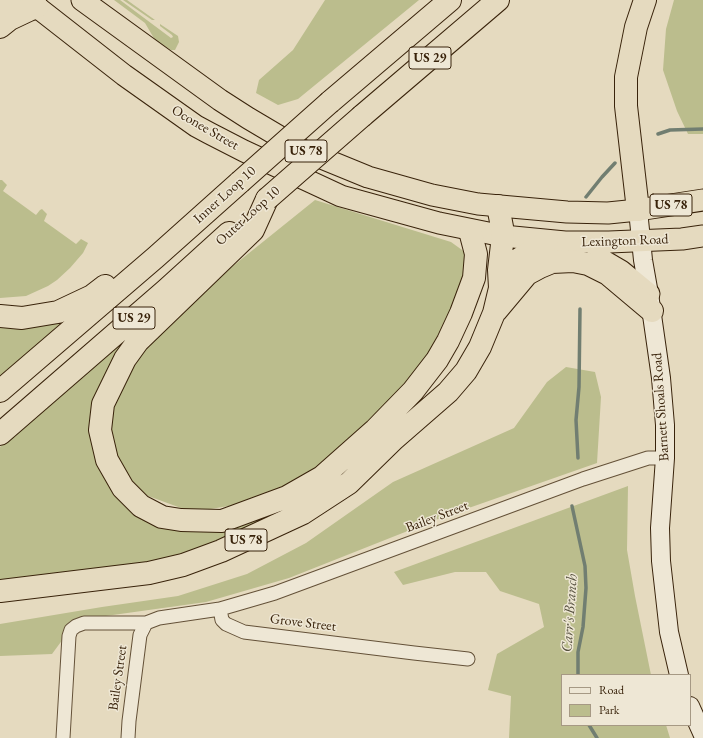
<!DOCTYPE html>
<html>
<head>
<meta charset="utf-8">
<style>
	body { margin:0 }
	#map { position:relative; width:703px; height:738px; overflow:hidden; background:#e5dabf; font-family:"EB Garamond",serif }
	canvas { display:block }
	.legend { position:absolute; left:561px; top:674px; width:130px; height:52px; box-sizing:border-box; background:#eee7d5; border:1px solid #a69984; margin:0; padding:5px 7px; list-style:none; font-size:12px; color:#39230b }
	.legend li { display:flex; align-items:center; gap:8px; height:20px }
	.legend b { width:20px; border:1px solid #a69984 }
</style>
</head>
<body>
<div id="map">
<canvas width="703" height="738"></canvas>
<ul class="legend">
<li><b style="height:5px;background:#eee7d5"></b>Road</li>
<li><b style="height:11px;background:#bbbd8d"></b>Park</li>
</ul>
</div>
<script>
const ctx = document.querySelector('canvas').getContext('2d');
ctx.lineJoin = 'round';
function fill(path, color) {
  ctx.fillStyle = color;
  ctx.fill(path, 'evenodd');
}
function poly(rows) {
  const path = new Path2D();
  for (const r of rows) {
    path.moveTo(r[0], r[1]);
    for (let i = 2; i < r.length; i += 2) path.lineTo(r[i], r[i + 1]);
  }
  return path;
}
function strokePath(path, color, width, dash) {
  ctx.strokeStyle = color;
  ctx.lineWidth = width;
  ctx.lineCap = dash ? 'butt' : 'round';
  ctx.setLineDash(dash || []);
  ctx.stroke(path);
}
function write(font, color, halo, rows, align = 'center') {
  ctx.font = font + ' "EB Garamond",serif';
  ctx.lineWidth = 3;
  ctx.setLineDash([]);
  ctx.textBaseline = 'middle';
  ctx.strokeStyle = halo;
  ctx.fillStyle = color;
  for (const [text, x, y, turn = 0] of rows) {
    ctx.save();
    ctx.translate(x, y);
    ctx.rotate((+turn || 0) * Math.PI / 180);
    ctx.textAlign = isNaN(turn) ? turn : align;
    if (halo) ctx.strokeText(text, 0, 0);
    ctx.fillText(text, 0, 0);
    ctx.restore();
  }
}
const green = poly([
	[114,0,120,0,171,38,173,37,172,35,160,26,160,24,178,36,179,42,175,50,171,50,155,40,145,23],
	[123,0,127,0,155,20,152,20],
	[325,0,419,0,298,99,278,105,256,93,259,80,293,50],
	[674,0,703,0,703,134,688,134,677,111,663,70,666,29],
	[0,180,2,180,7,185,3,191,36,215,40,210,42,209,47,214,44,221,76,244,81,239,88,243,83,253,70,268,57,280,48,286,26,296,0,298],
	[315,200,451,242,469,255,466,269,453,306,436,343,392,403,309,477,247,503,192,512,140,493,115,458,110,423,121,382,144,349,228,270],
	[145,320,94,434,161,523,275,509,279,518,158,565,0,583,0,447],
	[63,321,59,326,0,380,0,323],
	[566,367,595,372,601,397,597,463,443,517,289,578,206,602,77,620,52,654,0,656,0,624,102,607,178,596,247,574,306,543,393,482,514,428,547,382],
	[628,486,627,550,635,596,651,675,562,675,562,725,666,725,670,738,509,738,511,696,488,690,497,654,544,627,539,604,500,591,486,572,455,572,403,585,394,572]
]);
const stream = poly([
	[658,134,670,130,703,129],
	[586,197,602,177,615,163],
	[578,458,576,420,579,387,580,309],
	[572,506,585,566,586,588,583,627,578,652,578,675],
	[589,725,597,738]
]);
const minor = poly([
	[220,609,222,620,226,624,244,632,414,653,468,659],
	[63,738,69,636,71,630,76,626,84,623,146,623,159,618,220,609,275,593,583,479,648,458,665,458],
	[128,738,129,721,140,635,146,623]
]);
const secondary = poly([
	[638,210,643,260,649,294,661,378,665,425,665,458,660,528,661,561,669,632,679,675],
	[690,706,703,735]
]);
const trunk = poly([
	[28,0,124,75,196,126,209,133,244,151,341,196,439,223,503,236,565,242,609,242,682,239,703,236],
	[82,0,220,100,248,118,302,150,368,177,432,195,478,204,567,212,608,213,638,210,703,200],
	[597,257,621,271,649,294]
]);
const motorway = poly([
	[0,14,10,0],
	[0,27,10,19,29,10,37,7],
	[330,102,450,0],
	[362,116,498,0],
	[267,199,253,230,138,341,125,359,103,404,100,430,107,460,123,488,141,506,162,517,181,520,222,521,287,497,322,477,375,430,413,391,437,360,448,341,461,313,474,278,476,254,470,231],
	[638,210,626,106,626,77,636,27,645,0],
	[500,288,519,259,547,241],
	[496,311,527,274,540,267,552,262,573,261,588,264,608,274,652,311],
	[0,316,22,318,58,312,92,296,105,286],
	[0,391,156,257,240,182],
	[0,434,166,290,229,233],
	[0,591,149,573,183,565,221,551,303,513,349,483,394,439,448,392,466,371,480,347,494,313,500,288,499,270,503,236,502,227,498,206]
]);
const motorwayBridge = poly([
	[240,182,330,102],
	[267,199,362,116]
]);
const shields = [
	[430,58,42],
	[306,151,42],
	[671,205,42],
	[134,318,42],
	[246,540,42]
];
const shieldNames = [
	["US 29",430,58],
	["US 78",306,151],
	["US 78",671,205],
	["US 29",134,318],
	["US 78",246,540]
];
const streetNames = [
	["Oconee Street",205,128,30],
	["Inner Loop 10",225,195,-42],
	["Outer Loop 10",248,216,-42],
	["Lexington Road",625,241,-2],
	["Barnett Shoals Road",661,407,-94],
	["Bailey Street",437,517,-21],
	["Grove Street",303,623,7],
	["Bailey Street",118,678,-82]
];
const waterNames = [
	["Carr's Branch",570,613,-86]
];
fill(green, '#bbbd8d');
strokePath(stream, '#717e71', 3.5);
strokePath(minor, '#645138', 15);
strokePath(secondary, '#39230b', 20);
strokePath(trunk, '#39230b', 23);
strokePath(motorway, '#39230b', 24);
strokePath(minor, '#eee7d5', 13);
strokePath(secondary, '#eee7d5', 18);
strokePath(trunk, '#e5dabf', 21);
strokePath(motorway, '#e5dabf', 22);
strokePath(motorwayBridge, '#39230b', 24, []);
strokePath(motorwayBridge, '#e5dabf', 22);
for (const [x, y, w] of shields) {
  const box = new Path2D();
  box.roundRect(x - w / 2, y - 11, w, 22, 3);
  ctx.fillStyle = '#eee7d5';
  ctx.fill(box);
  strokePath(box, '#39230b', 1);
}
write('bold 13px', '#39230b', null, shieldNames);
write('14px', '#39230b', '#eee7d5', streetNames);
write('italic 15px', '#55503e', '#eee7d5', waterNames);
</script>
</body>
</html>
